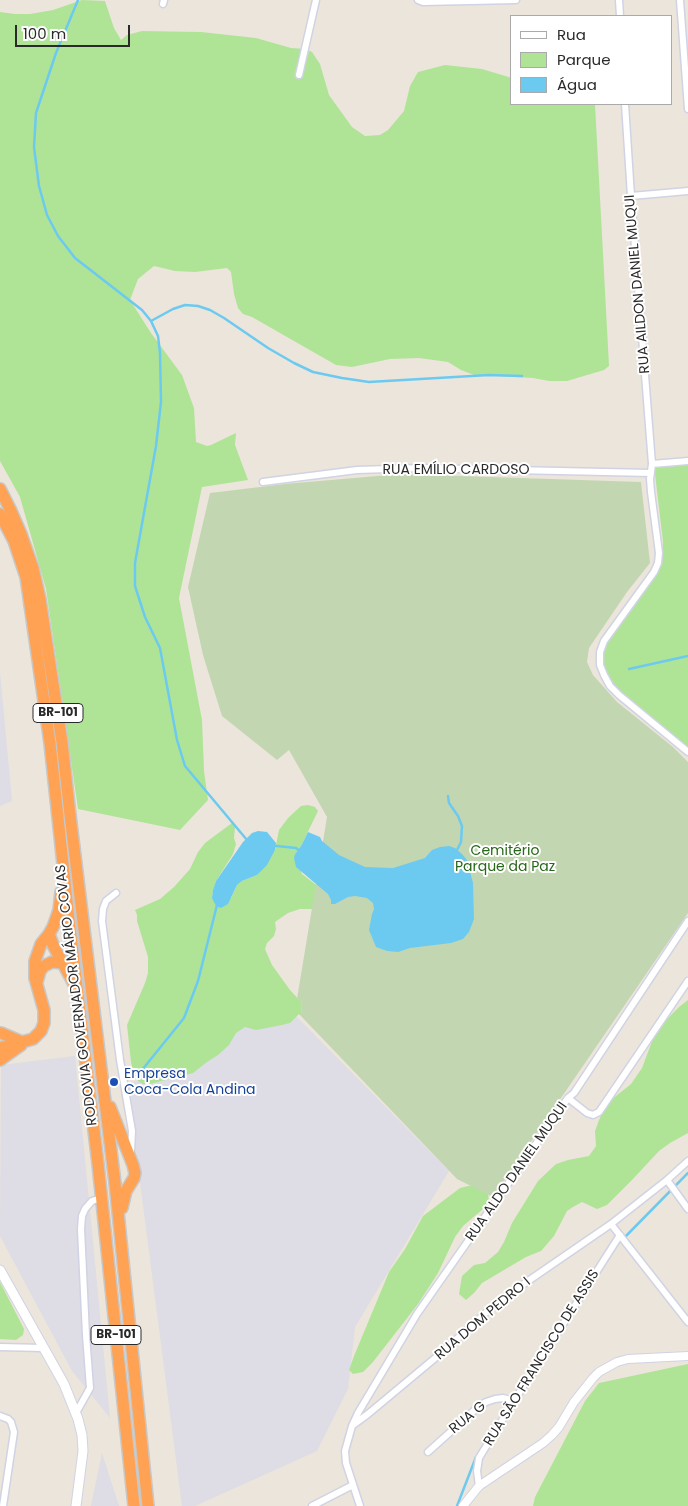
<!DOCTYPE html>
<html>
<head>
<meta charset="utf-8">
<style>
	body { margin:0 }
	#map { position:relative; width:688px; height:1506px; overflow:hidden; background:#ece5db; font-family:Poppins,sans-serif }
	canvas { display:block }
	.legend { position:absolute; left:510px; top:15px; width:162px; height:90px; box-sizing:border-box; background:#fff; border:1px solid #aaa; margin:0; padding:6px 9px; list-style:none; font-size:15px; color:#2a2a2a }
	.legend li { display:flex; align-items:center; gap:10px; height:25px }
	.legend b { width:25px; border:1px solid #aaa }
	.scale { position:absolute; left:15px; top:25px; width:115px; height:22px; box-sizing:border-box; border:2px solid #2a2a2a; border-top:0; padding-left:6px; font-size:15px; line-height:18px; white-space:nowrap; color:#2a2a2a; -webkit-text-stroke:4px #fff; paint-order:stroke }
</style>
</head>
<body>
<div id="map">
<canvas width="688" height="1506"></canvas>
<ul class="legend">
<li><b style="height:6px;background:#fff"></b>Rua</li>
<li><b style="height:14px;background:#afe497"></b>Parque</li>
<li><b style="height:14px;background:#6ccaf0"></b>Água</li>
</ul>
<div class="scale">100 m</div>
</div>
<script>
const ctx = document.querySelector('canvas').getContext('2d');
ctx.lineJoin = 'round';
function fill(path, color) {
  ctx.fillStyle = color;
  ctx.fill(path, 'evenodd');
}
function poly(rows) {
  const path = new Path2D();
  for (const r of rows) {
    path.moveTo(r[0], r[1]);
    for (let i = 2; i < r.length; i += 2) path.lineTo(r[i], r[i + 1]);
  }
  return path;
}
function strokePath(path, color, width, dash) {
  ctx.strokeStyle = color;
  ctx.lineWidth = width;
  ctx.lineCap = dash ? 'butt' : 'round';
  ctx.setLineDash(dash || []);
  ctx.stroke(path);
}
function write(font, color, halo, rows, align = 'center') {
  ctx.font = font + ' Poppins,sans-serif';
  ctx.lineWidth = 4;
  ctx.setLineDash([]);
  ctx.textBaseline = 'middle';
  ctx.strokeStyle = halo;
  ctx.fillStyle = color;
  for (const [text, x, y, turn = 0] of rows) {
    ctx.save();
    ctx.translate(x, y);
    ctx.rotate((+turn || 0) * Math.PI / 180);
    ctx.textAlign = isNaN(turn) ? turn : align;
    if (halo) ctx.strokeText(text, 0, 0);
    ctx.fillText(text, 0, 0);
    ctx.restore();
  }
}
const industrial = poly([
	[0,672,12,801,0,806],
	[244,1012,296,1016,449,1171,355,1327,348,1389,317,1451,195,1506,182,1506,127,1082,182,1078],
	[75,1056,110,1418,72,1371,0,1236,1,1065],
	[102,1453,119,1506,91,1506]
]);
const green = poly([
	[82,0,105,1,114,28,121,40,127,35,142,31,201,32,256,38,291,48,305,49,312,52,320,64,329,95,352,127,365,136,380,135,388,130,404,111,410,86,418,72,445,65,482,69,512,78,512,104,595,104,609,366,604,370,567,381,549,381,533,378,474,375,461,370,448,362,419,358,390,359,352,367,336,365,252,317,243,314,238,308,234,294,231,272,227,268,195,272,175,271,154,266,138,279,130,300,151,333,182,375,194,408,196,442,207,446,211,445,236,433,235,445,248,480,202,487,179,598,202,720,204,771,208,800,180,830,78,809,46,589,20,497,0,461,0,12,15,14,30,14,53,10],
	[688,461,688,756,671,737,618,689,605,672,600,653,646,589,661,562,663,542,655,474,655,465],
	[308,805,315,807,318,811,301,846,295,854,302,874,328,894,314,909,300,909,288,913,275,922,276,929,274,936,267,943,265,949,272,965,290,990,302,1003,301,1015,299,1014,290,1023,282,1025,256,1030,245,1027,236,1033,229,1045,218,1055,207,1062,193,1073,150,1084,143,1084,138,1081,134,1075,131,1062,127,1025,145,983,148,973,148,957,137,921,137,915,135,910,160,899,174,887,190,869,198,852,205,843,232,823,235,827,234,838,236,844,233,854,216,881,213,891,212,898,231,898,237,885,242,881,257,875,275,850,279,830,288,818,301,806],
	[688,1000,688,1133,670,1143,659,1151,632,1180,607,1205,597,1209,582,1202,573,1207,567,1211,554,1236,541,1251,526,1257,482,1283,474,1293,466,1300,459,1294,462,1276,474,1265,485,1263,498,1252,504,1242,512,1223,538,1181,556,1164,568,1160,589,1156,596,1146,595,1131,599,1120,606,1104,631,1084,642,1068,654,1036,666,1020,679,1007],
	[477,1184,487,1186,489,1201,483,1209,463,1226,455,1237,438,1273,418,1304,373,1362,363,1372,353,1374,349,1370,354,1356,389,1272,405,1249,423,1216,460,1188],
	[0,1282,24,1329,23,1335,16,1340,0,1339],
	[688,1364,688,1506,533,1506,535,1497,585,1401,599,1383]
]);
const cemetery = poly([
	[400,474,641,482,650,563,627,592,589,648,587,662,593,675,617,702,673,747,688,762,688,913,493,1197,457,1179,299,1014,301,1014,302,1003,297,999,327,817,289,750,277,760,222,716,203,655,188,587,210,493,285,484]
]);
const water = poly([
	[258,831,267,832,276,843,275,850,267,865,257,875,242,881,237,885,228,904,221,908,216,906,212,898,213,890,216,881,243,842,252,833],
	[308,832,320,837,322,841,339,855,365,867,393,868,425,858,432,850,440,847,449,846,455,848,462,854,467,860,473,883,474,919,469,932,463,939,451,943,410,948,398,952,387,951,376,947,369,930,372,914,374,909,373,903,367,898,355,896,348,897,335,904,331,904,331,900,328,894,296,867,294,858,295,854,301,846]
]);
const stream = poly([
	[78,0,56,53,36,113,34,147,39,186,47,215,58,236,75,258,142,310,151,321,158,336,160,353,161,402,156,446,135,563,135,586,145,617,160,648,177,740,185,766,247,840],
	[151,321,173,309,185,305,198,306,210,310,224,318,268,348,294,363,313,372,342,378,369,382,489,375,522,376],
	[629,669,688,656],
	[448,796,449,803,458,816,462,826,461,842,456,852],
	[273,846,277,846,296,848,301,852],
	[138,1075,184,1018,198,981,217,905],
	[624,1238,688,1173],
	[457,1506,476,1457]
]);
const minor = poly([
	[418,0,423,2,516,0],
	[619,0,620,16],
	[680,0,688,109],
	[163,4,164,0],
	[299,75,316,0],
	[625,104,631,196,652,464,650,479,651,492,659,553,658,563,654,572,604,641,600,652,600,665,604,675,610,686,619,695,688,752],
	[631,196,688,191],
	[652,464,688,461],
	[263,482,357,470,421,468,651,473],
	[116,893,106,901,103,909,102,921,120,1060,132,1131,131,1151],
	[568,1098,587,1113,593,1115,599,1112,688,981],
	[667,1180,688,1209],
	[611,1224,688,1322],
	[0,1347,43,1348],
	[76,1413,90,1388,86,1335,81,1229,82,1216,85,1209,92,1201,101,1198],
	[0,1416,8,1419,11,1422,14,1432,3,1506],
	[353,1425,368,1414,440,1354,499,1301,611,1224,667,1180,688,1161],
	[428,1452,477,1408,486,1402,495,1399,503,1398,514,1401],
	[479,1486,477,1471,479,1458,514,1401,620,1235],
	[312,1506,353,1485],
	[360,1506,346,1463,345,1451,352,1426,358,1413,417,1314,568,1098,574,1093,688,921]
]);
const tertiary = poly([
	[463,1506,479,1486,543,1443,552,1435,559,1427,574,1402,593,1378,599,1372,617,1362,628,1359,688,1356]
]);
const secondary = poly([
	[0,1270,64,1384,78,1419,82,1435,83,1451,76,1506]
]);
const motorway = poly([
	[0,489,11,511,21,534,33,568,40,599,62,742,70,815,115,1183,148,1506],
	[0,514,14,541,26,577,50,743,69,920,98,1164,134,1506],
	[49,934,54,947,74,984],
	[37,982,40,971,44,966,52,962,63,963],
	[1,1033,22,1042],
	[0,1048,33,1039,41,1031,44,1023,44,1010,35,978,35,961,41,944,49,934,53,927,59,910,61,892],
	[0,1060,21,1045],
	[110,1107,133,1165,135,1173,134,1178,126,1191,122,1208]
]);
const markers = [
	[114,1082,5,"#1a4fb4"]
];
const shields = [
	[58,713,50],
	[116,1335,50]
];
const shieldNames = [
	["BR-101",58,713],
	["BR-101",116,1335]
];
const streetNames = [
	["RUA AILDON DANIEL MUQUI",638,284,-95],
	["RUA EMÍLIO CARDOSO",456,470],
	["RODOVIA GOVERNADOR MÁRIO COVAS",77,995,-97],
	["RUA ALDO DANIEL MUQUI",517,1172,-55],
	["RUA DOM PEDRO I",483,1319,-40],
	["RUA SÃO FRANCISCO DE ASSIS",542,1358,-58],
	["RUA G",468,1418,-39]
];
const parkNames = [
	["Cemitério",505,851],
	["Parque da Paz",505,867]
];
const transitNames = [
	["Empresa",124,1074],
	["Coca-Cola Andina",124,1090]
];
fill(industrial, '#dedce4');
fill(green, '#afe497');
fill(cemetery, '#c3d6b2');
fill(water, '#6ccaf0');
strokePath(stream, '#6ccaf0', 2.5);
strokePath(minor, '#d0d3e3', 9);
strokePath(tertiary, '#d0d3e3', 10);
strokePath(secondary, '#d0d3e3', 11);
strokePath(motorway, '#c8c8c8', 14);
strokePath(minor, '#fff', 6);
strokePath(tertiary, '#fff', 8);
strokePath(secondary, '#fff', 9);
strokePath(motorway, '#ffa253', 11);
for (const [x, y, r, color] of markers) {
  const dot = new Path2D();
  dot.arc(x, y, r, 0, 2 * Math.PI);
  ctx.fillStyle = color;
  ctx.fill(dot);
  strokePath(dot, '#fff', 2);
}
for (const [x, y, w] of shields) {
  const box = new Path2D();
  box.roundRect(x - w / 2, y - 9.5, w, 19, 4);
  ctx.fillStyle = '#fff';
  ctx.fill(box);
  strokePath(box, '#2a2a2a', 1);
}
write('bold 12px', '#2a2a2a', null, shieldNames);
write('14px', '#2a2a2a', '#fff', streetNames);
write('14px', '#276719', '#fff', parkNames);
write('14px', '#164399', '#fff', transitNames, 'left');
</script>
</body>
</html>
